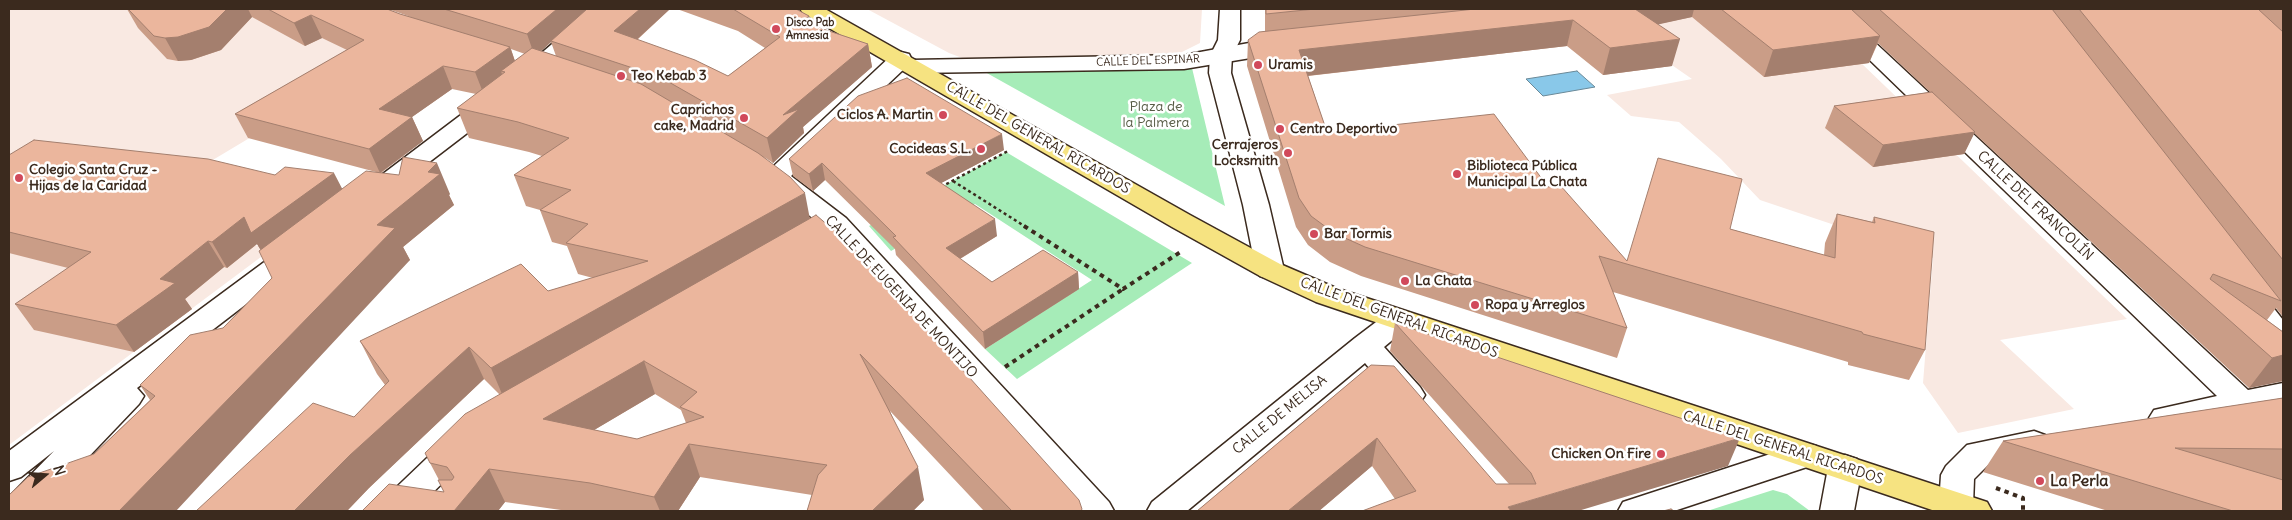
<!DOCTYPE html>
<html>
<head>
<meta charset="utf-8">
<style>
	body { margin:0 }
	#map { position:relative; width:2292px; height:520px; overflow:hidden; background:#fff; font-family:Delius,sans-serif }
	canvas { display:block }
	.frame { position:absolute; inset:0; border:10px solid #3b2a1e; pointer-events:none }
	.north { position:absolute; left:20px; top:450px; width:50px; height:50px; -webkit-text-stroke:4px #fff; paint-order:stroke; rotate:72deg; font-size:14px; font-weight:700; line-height:20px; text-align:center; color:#3b2a1e }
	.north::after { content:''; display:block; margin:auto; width:18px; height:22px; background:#3b2a1e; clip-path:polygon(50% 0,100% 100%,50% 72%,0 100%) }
</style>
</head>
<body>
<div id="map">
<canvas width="2292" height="520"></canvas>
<div class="frame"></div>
<div class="north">N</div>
</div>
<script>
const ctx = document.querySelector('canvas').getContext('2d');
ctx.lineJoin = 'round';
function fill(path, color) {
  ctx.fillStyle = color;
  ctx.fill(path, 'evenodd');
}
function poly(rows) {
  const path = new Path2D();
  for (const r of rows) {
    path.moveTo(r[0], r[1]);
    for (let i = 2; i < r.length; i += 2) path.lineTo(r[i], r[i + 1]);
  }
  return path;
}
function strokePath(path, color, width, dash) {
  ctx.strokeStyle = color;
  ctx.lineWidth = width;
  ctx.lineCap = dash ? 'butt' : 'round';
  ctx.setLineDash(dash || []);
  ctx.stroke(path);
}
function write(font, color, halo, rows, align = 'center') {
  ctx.font = font + ' Delius,sans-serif';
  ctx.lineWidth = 5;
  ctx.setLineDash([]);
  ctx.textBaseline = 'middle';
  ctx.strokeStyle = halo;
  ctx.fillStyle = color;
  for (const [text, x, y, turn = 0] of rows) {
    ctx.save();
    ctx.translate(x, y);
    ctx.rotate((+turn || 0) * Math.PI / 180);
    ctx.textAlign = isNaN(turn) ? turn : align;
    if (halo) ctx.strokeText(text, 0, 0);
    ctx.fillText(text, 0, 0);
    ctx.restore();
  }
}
const built = poly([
	[9,9,331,9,410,42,181,179,166,233,273,248,9,445],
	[867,9,1202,9,1200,43,1178,54,965,59,949,53],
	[1591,9,1805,9,2127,319,2000,340,2074,409,1958,433,1923,383,1933,258,1760,200,1721,159,1679,122,1631,116,1607,95,1692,79]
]);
const green = poly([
	[1192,68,1225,206,985,72],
	[1006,152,1192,263,1017,379,985,349,1092,280,975,204,891,251,869,226],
	[1773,490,1787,494,1810,511,1707,511]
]);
const water = poly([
	[1577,71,1595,87,1543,96,1526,79,1577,71]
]);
const pathFar1 = poly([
	[953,181,1026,227],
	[941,187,1008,151]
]);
const path = poly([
	[1024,226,1123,289,1182,251],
	[1005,367,1123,289],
	[1996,488,2023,498,2023,511]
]);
const street = poly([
	[593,9,615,9,547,72,377,202,368,205,359,202,355,197,359,192,531,62,593,9],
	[1817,9,1839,9,2248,390,2283,383,2283,405,2165,430,2154,426,2149,418,2154,410,2217,396,1817,9],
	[1285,39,1293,41,1296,46,1293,51,1184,69,913,73,904,69,791,176,846,218,1109,502,1114,511,1077,511,828,230,766,182,762,177,893,54,901,52,909,54,912,60,1184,55,1249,43,1285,39],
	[300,241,310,243,314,249,310,255,137,388,144,396,139,404,37,511,9,511,9,497,54,451,21,477,9,481,9,451,290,243,300,241],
	[2244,280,2254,283,2283,320,2283,350,2273,347,2230,289,2234,283,2244,280],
	[1398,310,1408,313,1413,320,1408,327,1384,347,1420,387,1425,395,1420,403,1409,406,1398,403,1365,363,1187,511,1147,511,1152,502,1355,338,1388,313,1398,310],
	[2034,431,2045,435,2050,443,2045,451,1989,464,1974,479,1973,505,1970,511,1942,511,1939,505,1941,475,1946,466,1967,445,2034,431],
	[460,434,471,437,476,446,471,455,414,511,376,511,381,502,449,437,460,434],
	[1804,443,1816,446,1820,455,1816,464,1674,511,1618,511,1623,502,1804,443],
	[1845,455,1857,459,1862,468,1854,511,1820,511,1828,468,1833,459,1845,455]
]);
const secondary = poly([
	[1220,9,1240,9,1240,40,1232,56,1231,73,1269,205,1284,270,1280,276,1270,279,1260,276,1256,270,1243,205,1209,73,1210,56,1218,40,1220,9]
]);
const primary = poly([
	[800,9,825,9,1190,215,1280,264,1336,288,1987,502,1992,511,1935,511,1316,302,1260,276,1172,227,803,13,800,9]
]);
const wall = poly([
	[127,9,387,9,400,14,411,17,388,9,670,9,637,40,728,76,765,48,738,31,677,9,796,9,811,25,868,44,872,67,803,127,804,133,773,163,764,157,810,218,1082,511,984,511,890,411,924,500,913,511,807,511,812,495,700,477,678,511,568,511,505,502,498,511,362,511,444,492,439,480,430,463,500,395,484,379,369,488,347,511,196,511,354,417,385,385,377,374,360,341,548,291,593,278,578,274,567,246,552,242,540,210,526,206,514,175,542,156,529,152,469,138,457,108,476,94,452,89,412,117,423,141,381,173,450,194,449,195,454,205,403,247,410,260,94,454,150,400,140,385,223,328,272,278,261,250,257,244,227,268,224,267,185,299,192,309,134,352,34,330,15,304,68,268,9,253,9,155,275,175,342,189,376,172,248,138,235,114,347,50,322,38,305,46,252,17,221,50,191,60,178,61,167,59,138,28],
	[551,42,556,56,541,51],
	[511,49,525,54,515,61],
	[655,394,681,410,686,423,637,439,594,430],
	[1265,9,2283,9,2283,317,2276,308,2267,320,2283,332,2283,381,2249,388,1974,133,1964,154,1873,167,1825,128,1834,106,1930,92,1878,43,1869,63,1764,77,1692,17,1658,24,1672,66,1603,75,1567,46,1308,76,1327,132,1548,187,1627,261,1730,229,1824,255,1825,243,1837,214,1872,222,1874,217,1925,350,1909,380,1848,365,1848,362,1613,292,1627,328,1617,358,1361,276,1330,262,1308,245,1296,227,1247,66,1248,40,1265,31],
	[1004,150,941,183,997,236,960,259,992,282,1078,272,1079,289,985,349,896,255,895,249,825,180,813,191,793,176,789,159],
	[1395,323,1728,466,1395,499,1372,466,1319,511,1197,511,1371,365,1496,484,1509,484,1390,351],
	[2283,398,2283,511,2108,511,1983,472,2003,441]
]);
const shadedWall = poly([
	[227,9,248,9,252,17,221,50,191,60,178,61,165,38],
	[557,9,590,9,551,41,551,42,535,57,527,34],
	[640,9,670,9,621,54,614,31],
	[1631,9,1694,9,1692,17,1624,32],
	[311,15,322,38,305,46,294,23],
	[809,16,813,39,802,22],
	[1573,20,1567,46,1297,77,1299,50],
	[1880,36,1869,63,1764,77,1773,50],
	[1680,39,1672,66,1603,75,1610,48],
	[868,44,872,67,803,127,804,133,773,163,767,138,783,115],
	[510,47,518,70,501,71,504,80,484,95,475,72],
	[443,66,452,89,412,117,423,141,380,173,369,149,379,109],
	[1975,132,1964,154,1873,167,1883,145],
	[1002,134,1004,150,928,190,926,173],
	[437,163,450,194,449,195,454,205,403,247,410,260,176,511,119,511,377,225],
	[822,163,825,180,813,191,809,174],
	[334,173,347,198,266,259,257,244,227,268,212,242,244,217],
	[805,193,811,225,505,401,491,368],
	[995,219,997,236,948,266,946,248],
	[208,241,224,267,185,299,192,309,134,352,116,325,160,279],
	[1078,272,1079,289,985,349,983,332],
	[469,347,484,379,369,488,347,511,294,511,350,455],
	[2283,355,2283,381,2249,388,2272,358],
	[644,361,655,394,557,452,543,419],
	[1377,438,1372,466,1319,511,1288,511],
	[1740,438,1728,466,1578,511,1507,511,1508,507],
	[689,444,700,477,678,511,660,511,654,497],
	[918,467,924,500,913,511,872,511],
	[489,469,505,502,498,511,454,511]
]);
const building = poly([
	[128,9,227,9,209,27,178,37,165,38,154,36,128,9],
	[268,9,387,9,400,14,510,47,475,72,443,66,379,109,412,117,369,149,235,114,364,40,311,15,294,23,268,9],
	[444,9,557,9,527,34,444,9],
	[587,9,640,9,614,31,695,60,728,76,780,37,733,9,796,9,809,16,802,22,868,44,783,115,799,109,767,138,660,77,551,41,587,9],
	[1266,9,1315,9,1266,14,1266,9],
	[1475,9,1635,9,1680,39,1610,48,1573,20,1299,50,1327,132,1494,114,1548,187,1560,185,1627,261,1658,158,1742,179,1730,229,1835,258,1837,214,1875,223,1874,217,1934,232,1925,350,1863,334,1862,332,1599,256,1627,328,1365,247,1334,233,1311,216,1299,198,1248,40,1259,32,1475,9],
	[1721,9,1851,9,1880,36,1773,50,1721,9],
	[1879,9,2052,9,2281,301,2213,274,2210,279,2283,332,2283,355,2272,358,1879,9],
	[2079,9,2258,9,2283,32,2283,260,2079,9],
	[532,48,641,84,758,153,790,177,805,193,491,368,469,347,350,455,294,511,196,511,313,403,354,417,389,381,360,341,521,264,548,291,648,261,566,243,588,224,540,210,571,190,514,175,569,138,518,122,457,108,505,72,501,71,532,48],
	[907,78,1002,134,926,173,995,219,946,248,992,282,1043,250,1078,272,983,332,893,237,896,236,822,163,809,174,789,159,858,96,907,78],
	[1932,92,1975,132,1883,145,1834,106,1932,92],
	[34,140,208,159,275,175,285,167,334,173,251,233,244,217,212,242,208,241,160,279,175,283,116,325,15,304,91,252,9,232,9,155,34,140],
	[403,157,437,163,428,172,440,174,377,225,395,228,119,511,9,511,9,495,28,477,94,454,155,396,140,385,190,335,223,328,272,278,259,251,366,171,399,175,403,157],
	[816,215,850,244,1079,500,1082,509,1081,511,1012,511,860,354,918,467,872,511,807,511,818,475,827,465,689,444,654,497,590,483,489,469,454,511,362,511,389,484,444,492,438,480,452,480,454,477,447,467,430,463,425,453,465,414,816,215],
	[644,361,697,392,680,407,704,417,637,439,543,419,644,361],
	[1395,323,1740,438,1508,507,1511,511,1362,511,1416,491,1377,438,1288,511,1197,511,1371,365,1394,366,1496,484,1536,484,1531,473,1395,323],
	[2283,398,2283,449,2175,448,2283,480,2283,511,2233,511,2003,441,2283,398],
	[1671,509,1674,511,1663,511,1671,509]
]);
const markers = [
	[776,29,5,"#d1495b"],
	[1258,65,5,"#d1495b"],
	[621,76,5,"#d1495b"],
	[943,115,5,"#d1495b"],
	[744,118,5,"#d1495b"],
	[1280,129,5,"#d1495b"],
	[981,149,5,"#d1495b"],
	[1288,153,5,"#d1495b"],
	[1457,174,5,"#d1495b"],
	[19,178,5,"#d1495b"],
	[1314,234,5,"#d1495b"],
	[1405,281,5,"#d1495b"],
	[1475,305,5,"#d1495b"],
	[1661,454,5,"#d1495b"],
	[2040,481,5,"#d1495b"]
];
const farPoinames = [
	["Disco Pab",786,23],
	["Amnesia",786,36]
];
const farStreetnames = [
	["CALLE DEL ESPINAR",1148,61,-2]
];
const poiNames = [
	["Uramis",1268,65],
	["Teo Kebab 3",631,76],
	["Caprichos",734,110,"right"],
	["cake, Madrid",734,126,"right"],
	["Ciclos A. Martin",933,115,"right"],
	["Centro Deportivo",1290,129],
	["Cerrajeros",1278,145,"right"],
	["Locksmith",1278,161,"right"],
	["Cocideas S.L.",971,149,"right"],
	["Biblioteca Pública",1467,166],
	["Municipal La Chata",1467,182],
	["Colegio Santa Cruz -",29,170],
	["Hijas de la Caridad",29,186],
	["Bar Tormis",1324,234],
	["La Chata",1415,281],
	["Ropa y Arreglos",1485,305],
	["Chicken On Fire",1651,454,"right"]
];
const parkNames = [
	["Plaza de",1156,107],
	["la Palmera",1156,123]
];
const streetNames = [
	["CALLE DEL GENERAL RICARDOS",1038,138,30],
	["CALLE DEL FRANCOLÍN",2035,206,43],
	["CALLE DE EUGENIA DE MONTIJO",901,297,47],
	["CALLE DEL GENERAL RICARDOS",1399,318,20],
	["CALLE DE MELISA",1280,415,-39],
	["CALLE DEL GENERAL RICARDOS",1783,448,18]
];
const nearPoinames = [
	["La Perla",2050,481]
];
fill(built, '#f9e9e2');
fill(green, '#a6ecb8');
fill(water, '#89c8e9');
strokePath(water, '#6a8998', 1);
strokePath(street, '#3b2a1e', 3);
strokePath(secondary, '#3b2a1e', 3);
strokePath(primary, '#3b2a1e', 3);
strokePath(pathFar1, '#3b2a1e', 2.5, [3, 3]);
strokePath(path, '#3b2a1e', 4, [4.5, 4.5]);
fill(street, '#fff');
fill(secondary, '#fff');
fill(primary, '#f6e381');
fill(wall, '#ca9d87');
fill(shadedWall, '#a47f6e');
fill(building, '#ebb69d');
strokePath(building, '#a47f6e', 1);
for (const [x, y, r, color] of markers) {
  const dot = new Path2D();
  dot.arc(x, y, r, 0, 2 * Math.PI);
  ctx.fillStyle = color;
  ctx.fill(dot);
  strokePath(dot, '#fff', 2);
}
write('bold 11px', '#3b2a1e', '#fff', farPoinames, 'left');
write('11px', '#3b2a1e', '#fff', farStreetnames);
write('bold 14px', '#3b2a1e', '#fff', poiNames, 'left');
write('14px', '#565a44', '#fff', parkNames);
write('14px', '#3b2a1e', '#fff', streetNames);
write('bold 16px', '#3b2a1e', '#fff', nearPoinames, 'left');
</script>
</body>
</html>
